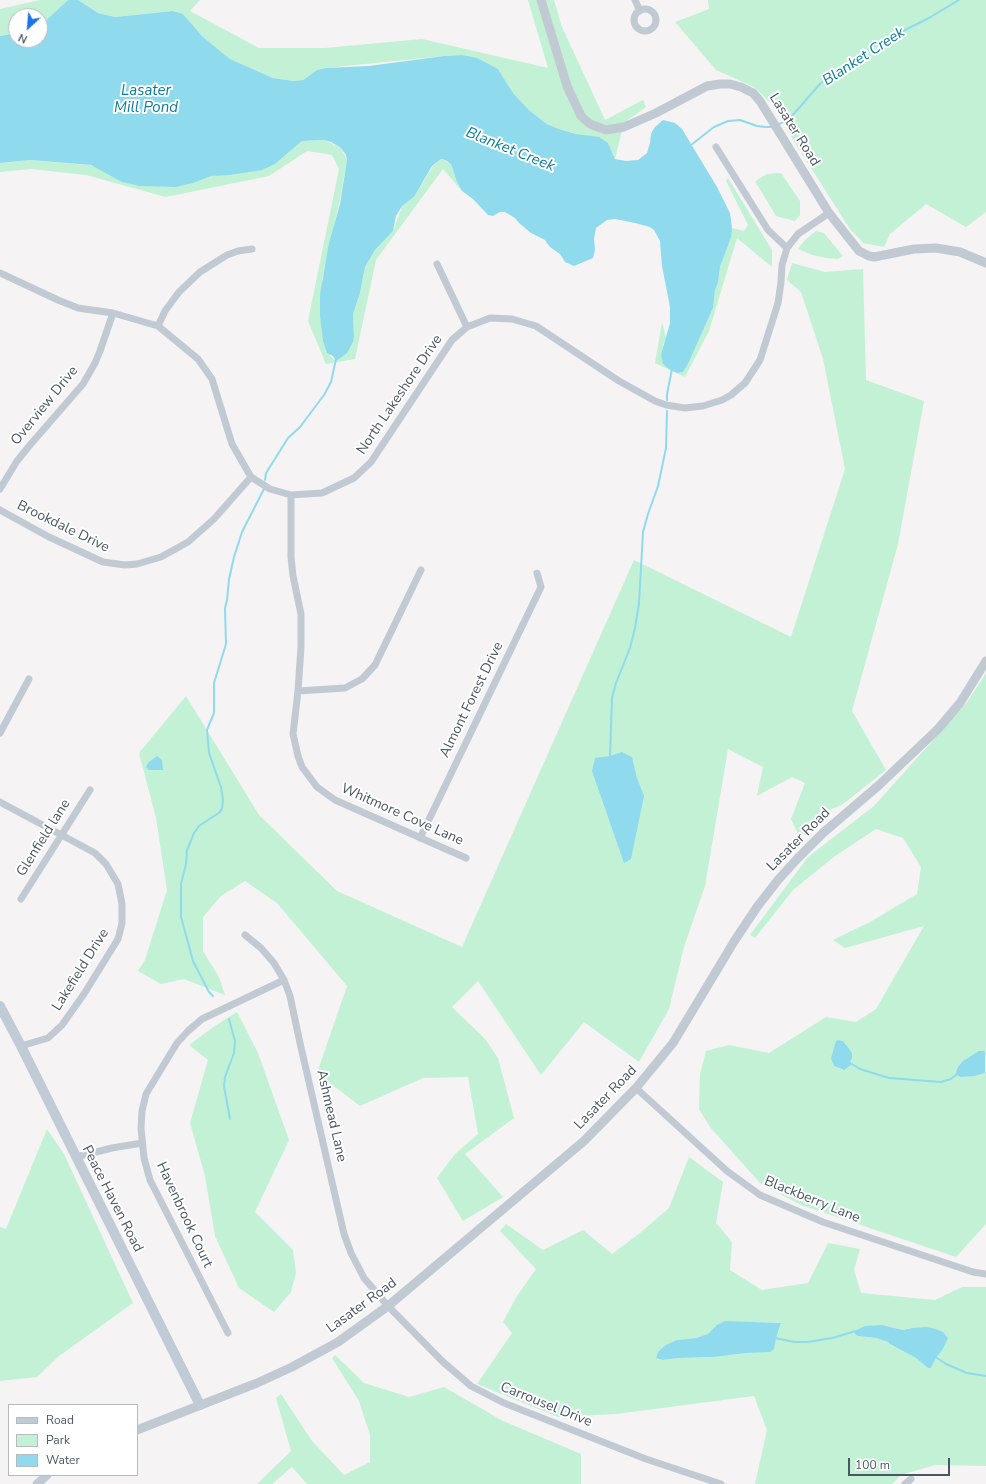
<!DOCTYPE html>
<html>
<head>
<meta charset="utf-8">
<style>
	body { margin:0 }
	#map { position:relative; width:986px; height:1484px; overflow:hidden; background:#f5f3f3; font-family:"Nunito Sans",sans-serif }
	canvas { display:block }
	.legend { position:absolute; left:8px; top:1404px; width:130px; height:72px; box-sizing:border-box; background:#fff; border:1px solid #b7bbc0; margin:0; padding:5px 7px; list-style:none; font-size:12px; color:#4a5661 }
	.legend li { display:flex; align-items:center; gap:8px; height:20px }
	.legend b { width:20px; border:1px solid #b7bbc0 }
	.north { position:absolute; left:8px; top:8px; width:40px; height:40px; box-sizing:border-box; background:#fff; border:1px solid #b7bbc0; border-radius:50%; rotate:206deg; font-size:11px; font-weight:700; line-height:16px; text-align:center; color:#4a5661 }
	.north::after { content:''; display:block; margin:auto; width:14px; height:18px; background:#1a73e8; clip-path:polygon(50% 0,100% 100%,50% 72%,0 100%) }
	.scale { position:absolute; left:848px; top:1458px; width:102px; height:18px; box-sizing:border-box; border:2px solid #4a5661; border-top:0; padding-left:5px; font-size:12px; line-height:14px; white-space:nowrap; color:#4a5661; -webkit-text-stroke:3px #fff; paint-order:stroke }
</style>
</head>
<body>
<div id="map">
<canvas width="986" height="1484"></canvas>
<ul class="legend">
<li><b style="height:5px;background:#c1cbd6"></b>Road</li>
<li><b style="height:11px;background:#c3f1d5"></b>Park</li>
<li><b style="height:11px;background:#90daee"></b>Water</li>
</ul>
<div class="north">N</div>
<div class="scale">100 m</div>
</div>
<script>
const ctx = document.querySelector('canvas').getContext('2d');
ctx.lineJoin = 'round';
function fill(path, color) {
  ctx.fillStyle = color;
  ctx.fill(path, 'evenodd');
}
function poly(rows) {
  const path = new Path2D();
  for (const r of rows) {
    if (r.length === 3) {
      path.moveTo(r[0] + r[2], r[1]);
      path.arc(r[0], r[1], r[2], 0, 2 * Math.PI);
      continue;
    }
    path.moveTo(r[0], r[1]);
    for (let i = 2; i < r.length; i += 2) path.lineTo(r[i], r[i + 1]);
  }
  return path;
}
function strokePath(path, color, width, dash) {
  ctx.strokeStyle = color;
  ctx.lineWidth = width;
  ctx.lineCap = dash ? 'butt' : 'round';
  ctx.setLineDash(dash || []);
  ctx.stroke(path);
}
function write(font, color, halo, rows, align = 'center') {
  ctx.font = font + ' "Nunito Sans",sans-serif';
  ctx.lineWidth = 4;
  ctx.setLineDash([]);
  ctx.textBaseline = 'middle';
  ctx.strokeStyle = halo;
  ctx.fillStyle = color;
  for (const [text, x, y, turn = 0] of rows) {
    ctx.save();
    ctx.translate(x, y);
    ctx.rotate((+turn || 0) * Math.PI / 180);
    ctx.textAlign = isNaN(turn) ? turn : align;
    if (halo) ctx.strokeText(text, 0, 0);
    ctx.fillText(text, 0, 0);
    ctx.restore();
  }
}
const green = poly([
	[40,0,68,0,40,26,40,16,16,16,16,33,0,36,0,9],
	[78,0,200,0,190,11,259,48,325,48,422,39,548,68,528,0,554,0,562,27,605,120,643,100,646,107,624,123,615,159,608,143,559,129,547,124,529,110,513,93,498,69,462,55,444,56,326,68,317,70,303,80,294,81,273,78,230,59,202,36,183,14,173,11,115,17,98,13],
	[708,0,986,0,986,212,966,227,926,204,890,234,884,247,863,243,850,229,797,146,773,105,754,87,716,70,675,22,709,9],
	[324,140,341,148,347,160,340,199,322,279,330,356,336,361,354,337,353,314,360,293,365,267,375,250,393,231,402,206,414,197,433,166,441,159,451,164,457,182,462,191,443,169,376,260,355,359,326,364,308,321,339,169,332,155,307,151,269,176,166,197,86,175,31,169,0,172,0,163,30,160,211,176,275,164,302,141],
	[781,173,800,201,800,215,795,221,776,216,755,181,767,174],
	[728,178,772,250,772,267,737,238,709,331,685,377,655,363,662,322,666,338,663,345,678,373,683,372,688,364,713,308,715,289,718,283,720,267,732,228,744,231,748,225,726,181],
	[816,231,824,233,843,256,838,259,826,258,812,255,798,249,804,241],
	[792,263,825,272,863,269,866,380,924,401,898,544,852,711,886,770,842,805,826,811,800,838,791,819,805,783,792,777,757,796,763,767,728,749,705,886,684,947,669,1009,639,1062,584,1022,541,1075,478,981,452,1007,485,1039,498,1058,514,1118,465,1154,503,1197,463,1221,437,1178,455,1154,478,1134,468,1077,423,1078,360,1106,317,1073,347,986,277,903,245,881,221,896,203,917,203,951,219,977,225,995,184,979,161,984,138,971,145,960,167,890,156,818,139,753,186,696,259,815,337,891,462,947,634,560,791,637,845,469,823,359,801,292,787,280],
	[986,673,986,1057,985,1053,955,1072,955,1074,960,1077,985,1073,986,1071,986,1224,956,1257,801,1205,760,1183,710,1127,699,1109,700,1074,706,1051,729,1045,769,1053,826,1017,856,1022,876,1009,924,926,845,948,833,940,870,922,917,894,921,867,903,838,876,829,835,856,793,890,755,938,750,935,808,857,874,806,968,701],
	[852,1059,842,1070,832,1064],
	[237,1012,258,1053,289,1140,255,1212,293,1250,296,1273,291,1292,274,1312,239,1288,215,1236,205,1176,190,1123,208,1060,189,1045,212,1028],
	[47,1129,64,1154,133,1303,59,1356,37,1377,0,1381,0,1227,6,1229],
	[689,1157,723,1182,716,1223,732,1242,730,1270,762,1290,808,1283,828,1243,860,1249,854,1270,861,1293,935,1300,962,1287,986,1287,986,1466,935,1465,901,1475,892,1484,755,1484,767,1430,754,1396,616,1414,558,1417,477,1384,512,1333,503,1322,517,1296,536,1269,500,1231,506,1224,543,1250,583,1230,612,1254,640,1233,669,1208],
	[750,1322,781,1323,776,1338,747,1353,714,1357,678,1358,663,1360,677,1340,696,1338],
	[882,1325,903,1330,912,1328,936,1329,942,1332,947,1338,943,1349,936,1358,931,1368,928,1368,916,1358,890,1344,888,1342,876,1338,858,1336],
	[335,1355,364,1383,409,1397,444,1387,503,1421,581,1454,581,1484,307,1484,292,1467,272,1484,257,1484,291,1451,276,1398,281,1394,312,1441,344,1475,370,1462,370,1435,359,1401,332,1358]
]);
const water = poly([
	[68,0,78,0,98,13,115,17,173,11,183,14,202,36,230,59,273,78,294,81,303,80,317,70,326,68,369,66,444,56,462,55,477,58,498,69,513,93,529,110,539,118,547,124,559,129,576,134,599,137,608,143,615,159,626,161,638,160,647,153,650,143,651,134,654,128,663,120,675,123,682,129,717,187,730,213,732,228,731,237,720,267,718,283,715,290,713,308,688,364,683,372,678,373,670,370,663,364,661,355,670,323,670,307,662,266,660,241,654,230,650,227,635,223,615,219,607,220,596,228,594,239,595,250,593,258,574,266,565,262,560,254,550,247,545,240,531,233,519,223,515,218,505,212,500,212,493,216,488,215,473,199,462,191,457,182,451,164,445,160,441,159,432,166,414,197,402,206,396,216,393,231,375,250,365,267,360,293,353,314,354,337,353,342,347,353,336,361,333,356,327,353,323,341,320,316,320,294,329,243,340,204,347,160,346,155,341,148,331,142,324,140,302,141,275,164,262,170,230,175,211,176,193,183,176,187,140,186,122,182,91,165,30,160,0,163,0,36,16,33,16,40,40,40,40,26],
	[622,752,632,757,637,778,644,796,631,859,624,863,592,771,595,758,610,756],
	[157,756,162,760,163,770,149,770,146,767,148,763],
	[838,1040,843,1041,852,1053,852,1059,850,1061,851,1065,844,1070,834,1066,831,1058,836,1041],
	[979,1051,984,1051,985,1053,985,1073,974,1076,960,1077,955,1074,958,1067,963,1061],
	[725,1321,781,1323,776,1338,774,1349,770,1352,747,1353,714,1357,678,1358,663,1360,656,1358,658,1352,666,1345,677,1340,696,1338,708,1334,717,1325],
	[882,1325,903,1330,912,1328,926,1327,936,1329,943,1332,948,1338,943,1349,936,1358,931,1368,928,1368,916,1358,890,1344,888,1342,876,1338,858,1336,855,1334,854,1331,865,1326]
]);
const stream = poly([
	[778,125,791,117,820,84,837,71,875,45,929,18,959,0],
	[691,145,714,127,728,121,740,120,757,126,765,127,772,127],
	[667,400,667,394,672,369],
	[265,480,266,473,288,438,300,427,324,395,331,382,336,359],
	[610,756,612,698,616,683,630,648,635,628,639,603,643,532,648,514,658,486,666,448,667,411],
	[213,996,209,992,193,961,181,917,181,884,186,864,187,850,194,833,199,826,220,812,222,808,223,800,221,787,209,753,207,730,214,713,214,683,226,644,225,608,227,600,229,579,234,557,242,532,264,489],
	[229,1019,235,1041,234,1053,225,1077,224,1086,230,1119],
	[850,1063,860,1069,889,1078,941,1082,951,1079,957,1074],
	[775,1338,794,1342,808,1342,832,1338,856,1331],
	[934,1356,946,1364,967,1373,986,1376]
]);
const minor = poly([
	[635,0,640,11],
	[645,20,11],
	[716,147,768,230,787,248],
	[437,264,467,327],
	[0,273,58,300,78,308,113,313,158,326,198,359,212,379,232,444,251,477,270,489,291,495,322,493,354,478,371,462,452,340,467,327,490,318,512,319,536,326,619,381,655,401,666,405,685,408,703,406,722,400,731,395,745,383,760,360,778,303,781,282,782,265,787,248,798,234,829,213],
	[158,326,165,311,179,292,200,272,227,255,238,251,252,249],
	[0,489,17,461,30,445,83,384,95,363,100,351,113,313],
	[291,495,291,557,293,576,301,614,301,647,298,691,293,734,298,756,302,767,317,787,335,800,466,858],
	[0,510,49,537,103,562,125,565,137,564,161,557,188,542,214,519,251,477],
	[298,691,345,688,362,679,375,665,421,570],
	[0,733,29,679],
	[0,802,95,853,106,864,118,884,122,904,122,923,118,939,84,994,62,1025,48,1038,21,1046],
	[420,838,541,587,537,573],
	[21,899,90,790],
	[245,935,261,948,274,963,284,980,290,996,300,1043,344,1234,351,1253,364,1278,388,1306,442,1361,471,1386,504,1403,646,1459,721,1484],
	[636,1088,727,1171,760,1195,823,1222,973,1272,986,1274],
	[76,1157,112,1148,142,1143],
	[228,1333,150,1180,144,1158,141,1128,142,1111,146,1094,177,1043,188,1031,202,1019,284,980],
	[905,1484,911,1479]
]);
const tertiary = poly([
	[541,0,567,86,581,116,590,124,606,130,624,127,656,113,707,86,720,84,730,84,741,87,753,93,760,101,829,213,859,251,869,256,874,257,914,249,936,248,960,252,986,263],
	[137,1430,257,1383,292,1367,338,1342,388,1306,584,1141,636,1088,673,1043,735,940,757,907,778,880,797,859,823,833,878,786,938,729,960,703,986,661],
	[37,1484,47,1475]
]);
const secondary = poly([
	[0,1006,21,1046,200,1405]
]);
const streetNames = [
	["Lasater Road",794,130,58],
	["North Lakeshore Drive",400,395,-56],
	["Overview Drive",45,406,-51],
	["Brookdale Drive",63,527,26],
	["Almont Forest Drive",472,700,-64],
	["Whitmore Cove Lane",402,815,24],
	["Glenfield lane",44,838,-58],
	["Lasater Road",799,840,-45],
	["Lakefield Drive",81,970,-58],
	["Lasater Road",606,1098,-46],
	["Ashmead Lane",331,1116,77],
	["Peace Haven Road",112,1199,63],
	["Blackberry Lane",812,1200,22],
	["Havenbrook Court",184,1215,65],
	["Lasater Road",362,1306,-36],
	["Carrousel Drive",546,1405,22]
];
const waterNames = [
	["Blanket Creek",864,57,-33],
	["Lasater",146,91],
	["Mill Pond",146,108],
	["Blanket Creek",510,150,22]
];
fill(green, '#c3f1d5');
fill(water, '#90daee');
strokePath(stream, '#90daee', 2);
strokePath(minor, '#c1cad2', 7);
strokePath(tertiary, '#c1cad2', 9);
strokePath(secondary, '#c1cbd6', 10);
write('14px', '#4a5661', '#fff', streetNames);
write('italic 15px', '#0c7c9b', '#fff', waterNames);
</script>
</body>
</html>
